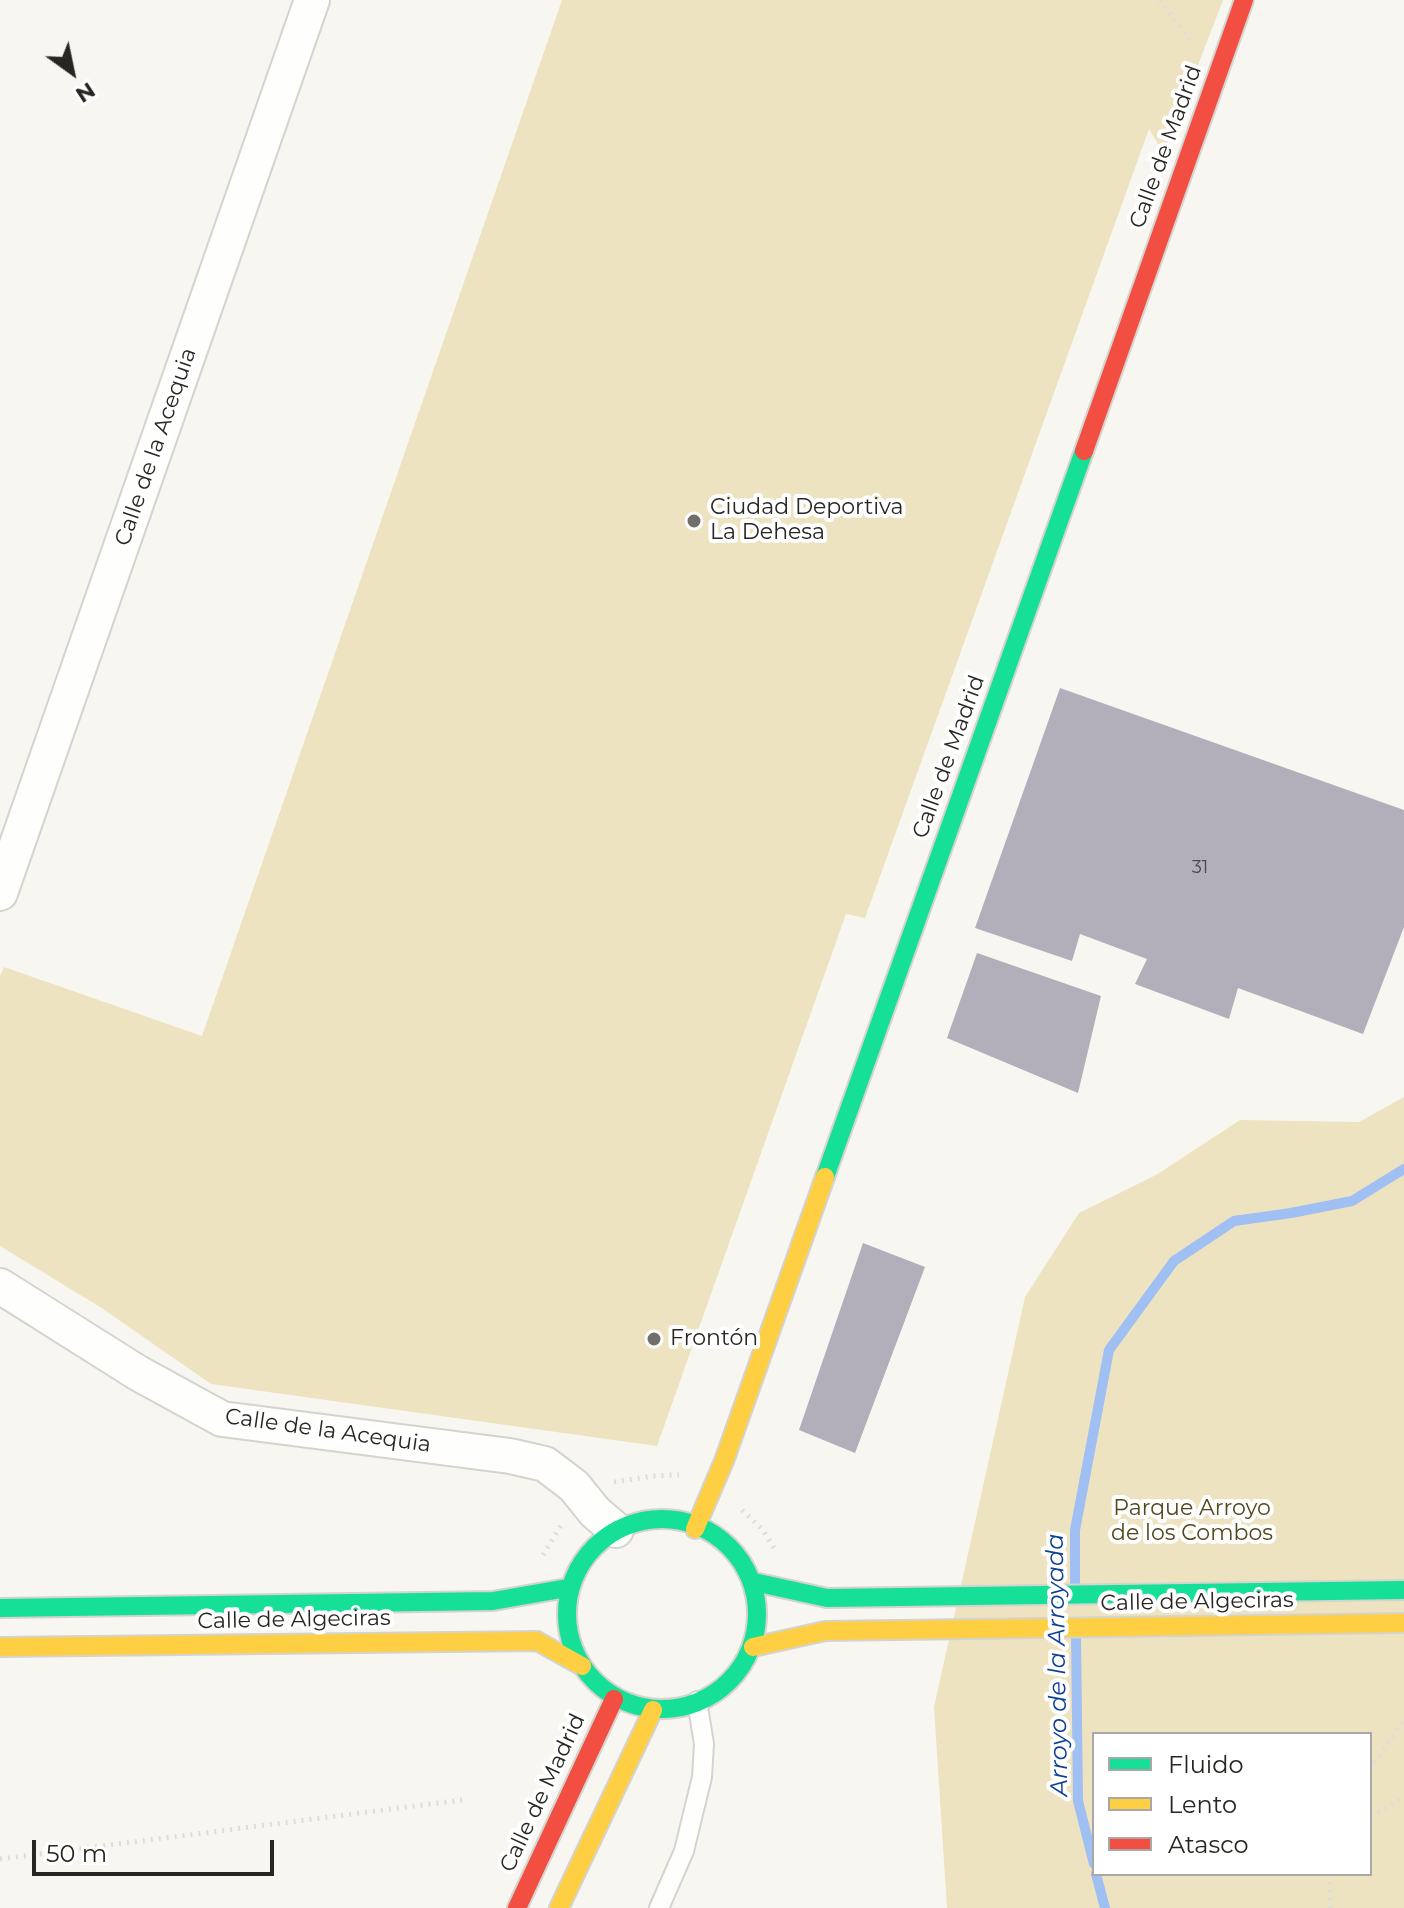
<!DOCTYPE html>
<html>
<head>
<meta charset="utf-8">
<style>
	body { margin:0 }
	#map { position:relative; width:1404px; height:1908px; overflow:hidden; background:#f8f6f0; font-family:Montserrat,sans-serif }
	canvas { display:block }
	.legend { position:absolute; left:1092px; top:1732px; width:280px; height:144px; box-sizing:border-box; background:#fff; border:2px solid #a9a8a7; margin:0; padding:10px 14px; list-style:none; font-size:24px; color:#282622 }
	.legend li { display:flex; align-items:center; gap:16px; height:40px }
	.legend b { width:40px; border:2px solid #a9a8a7 }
	.north { position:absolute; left:32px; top:32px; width:80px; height:80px; -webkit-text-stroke:6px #fff; paint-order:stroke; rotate:147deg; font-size:22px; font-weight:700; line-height:32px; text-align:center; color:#282622 }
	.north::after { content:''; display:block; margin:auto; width:28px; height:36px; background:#282622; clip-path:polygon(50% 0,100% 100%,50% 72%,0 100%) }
	.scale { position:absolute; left:32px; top:1840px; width:242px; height:36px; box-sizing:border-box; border:4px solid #282622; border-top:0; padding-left:10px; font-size:24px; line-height:28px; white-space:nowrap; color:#282622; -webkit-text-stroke:6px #fff; paint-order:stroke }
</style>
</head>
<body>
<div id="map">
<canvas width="1404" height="1908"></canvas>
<ul class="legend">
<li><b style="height:10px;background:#16e098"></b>Fluido</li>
<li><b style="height:10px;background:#ffcf43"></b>Lento</li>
<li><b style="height:10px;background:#f24e42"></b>Atasco</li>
</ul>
<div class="north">N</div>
<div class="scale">50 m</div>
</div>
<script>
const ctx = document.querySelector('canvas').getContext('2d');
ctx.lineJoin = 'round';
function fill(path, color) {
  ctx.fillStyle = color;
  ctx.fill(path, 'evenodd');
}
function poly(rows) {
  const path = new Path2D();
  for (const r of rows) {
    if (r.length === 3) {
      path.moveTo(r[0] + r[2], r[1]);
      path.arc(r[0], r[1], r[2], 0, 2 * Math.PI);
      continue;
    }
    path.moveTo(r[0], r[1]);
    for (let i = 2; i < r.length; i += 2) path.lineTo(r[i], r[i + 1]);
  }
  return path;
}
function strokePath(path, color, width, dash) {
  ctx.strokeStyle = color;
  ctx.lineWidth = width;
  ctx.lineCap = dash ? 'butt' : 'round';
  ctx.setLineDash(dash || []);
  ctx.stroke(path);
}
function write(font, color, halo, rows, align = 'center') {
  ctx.font = font + ' Montserrat,sans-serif';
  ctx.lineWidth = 8;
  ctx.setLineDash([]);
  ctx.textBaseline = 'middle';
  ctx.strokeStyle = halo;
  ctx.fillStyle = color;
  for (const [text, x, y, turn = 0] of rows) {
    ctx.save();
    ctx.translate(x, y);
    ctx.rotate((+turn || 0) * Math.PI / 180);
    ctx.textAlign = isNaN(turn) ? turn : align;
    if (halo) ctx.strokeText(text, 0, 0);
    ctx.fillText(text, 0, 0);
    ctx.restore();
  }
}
const green = poly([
	[562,0,1223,0,1164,154,1149,129,865,918,846,914,657,1446,211,1384,100,1307,0,1246,0,976,4,967,202,1036],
	[1404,1097,1404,1908,947,1908,934,1707,1025,1297,1079,1213,1156,1175,1240,1120,1359,1122],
	[1094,1734,1370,1734,1370,1874,1094,1874]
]);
const stream = poly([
	[1075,1584,1075,1530,1109,1350,1174,1261,1234,1221,1291,1213,1352,1201,1404,1169],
	[1076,1636,1078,1801,1094,1864],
	[1096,1874,1105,1908]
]);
const building = poly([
	[1060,688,1404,810,1404,927,1363,1034,1238,988,1229,1019,1135,984,1147,959,1080,934,1072,961,975,928],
	[977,953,1101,996,1078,1093,947,1038],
	[863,1243,925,1267,855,1453,799,1430]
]);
const path = poly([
	[1160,0,1191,41],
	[614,1482,652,1476,679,1475],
	[742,1510,763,1530,774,1548],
	[543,1555,563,1522],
	[1370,1770,1404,1719],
	[1370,1815,1382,1811,1404,1797],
	[0,1859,462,1800],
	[1329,1874,1331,1908]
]);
const lane = poly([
	[659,1908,684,1851,702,1777,704,1744,697,1701]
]);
const street = poly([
	[0,893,312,0],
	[0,1286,138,1373,222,1419,510,1456,545,1464,574,1486,595,1512,616,1530]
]);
const fast = poly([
	[825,1177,1084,451],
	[662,1614,95],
	[754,1582,827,1598,1404,1590],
	[0,1608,493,1601,567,1588]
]);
const slow = poly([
	[695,1529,724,1461,825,1177],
	[0,1647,537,1641,582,1666],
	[753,1647,825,1631,1404,1623],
	[559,1908,653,1710]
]);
const jam = poly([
	[1084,451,1244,0],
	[517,1908,614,1699]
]);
const markers = [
	[694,521,8,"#716f6a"],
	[654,1339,8,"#716f6a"]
];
const numberNames = [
	["31",1200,868]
];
const streetNames = [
	["Calle de Madrid",1166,147,-70],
	["Calle de la Acequia",156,447,-71],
	["Calle de Madrid",949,757,-70],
	["Calle de la Acequia",328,1431,8],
	["Calle de Algeciras",1197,1602,-1],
	["Calle de Algeciras",294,1620,-1],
	["Calle de Madrid",543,1793,-65]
];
const poiNames = [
	["Ciudad Deportiva",710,508],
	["La Dehesa",710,533],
	["Frontón",670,1339]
];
const parkNames = [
	["Parque Arroyo",1192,1509],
	["de los Combos",1192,1534]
];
const waterNames = [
	["Arroyo de la Arroyada",1058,1665,-91]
];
fill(green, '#eee3c0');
strokePath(stream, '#a0bff2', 10);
fill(building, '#b2afbb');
strokePath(lane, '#d5d3ce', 22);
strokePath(street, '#d5d3ce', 38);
strokePath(fast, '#d5d3ce', 22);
strokePath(slow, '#d5d3ce', 22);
strokePath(jam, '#d5d3ce', 22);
strokePath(path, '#dedddc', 5, [2, 6]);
strokePath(lane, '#fefefd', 18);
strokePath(street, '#fefefd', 34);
strokePath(fast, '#16e098', 18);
strokePath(slow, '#ffcf43', 18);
strokePath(jam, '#f24e42', 18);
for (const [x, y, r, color] of markers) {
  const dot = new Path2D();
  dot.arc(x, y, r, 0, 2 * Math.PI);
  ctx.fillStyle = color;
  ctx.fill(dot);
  strokePath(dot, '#fff', 3);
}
write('18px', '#4a4848', null, numberNames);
write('22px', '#282622', '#fff', streetNames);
write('22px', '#282622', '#fff', poiNames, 'left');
write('22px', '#53471e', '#fff', parkNames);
write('italic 24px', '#0c3f95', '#fff', waterNames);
</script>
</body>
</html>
